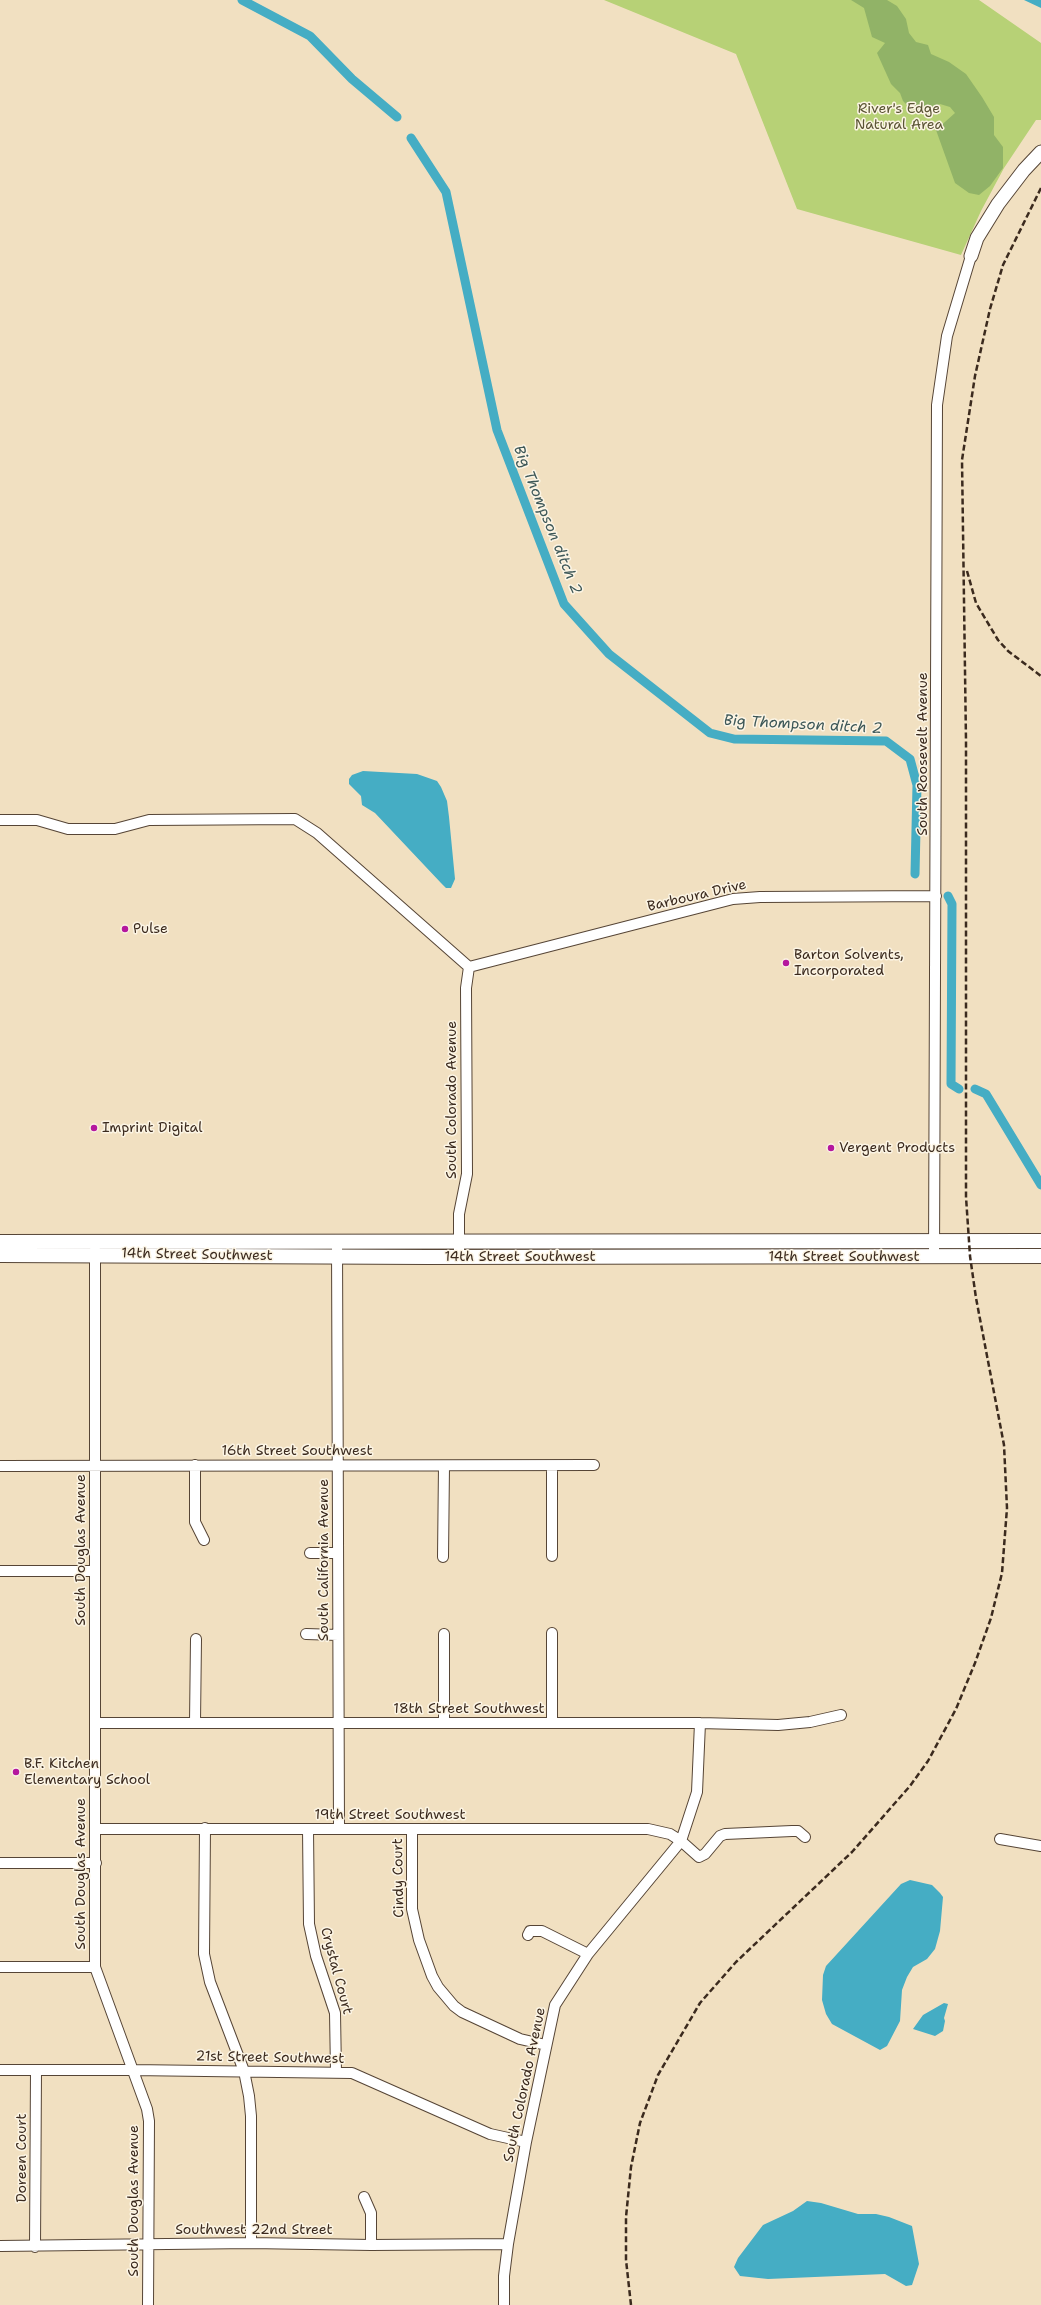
<!DOCTYPE html>
<html>
<head>
<meta charset="utf-8">
<style>
	body { margin:0 }
	canvas { display:block; background:#f1e0c1 }
</style>
</head>
<body>
<canvas width="1041" height="2305"></canvas>
<script>
const ctx = document.querySelector('canvas').getContext('2d');
ctx.lineJoin = 'round';
function fill(path, color) {
  ctx.fillStyle = color;
  ctx.fill(path, 'evenodd');
}
function poly(rows) {
  const path = new Path2D();
  for (const r of rows) {
    path.moveTo(r[0], r[1]);
    for (let i = 2; i < r.length; i += 2) path.lineTo(r[i], r[i + 1]);
  }
  return path;
}
function strokePath(path, color, width, dash) {
  ctx.strokeStyle = color;
  ctx.lineWidth = width;
  ctx.lineCap = dash ? 'butt' : 'round';
  ctx.setLineDash(dash || []);
  ctx.stroke(path);
}
function write(font, color, halo, rows, align = 'center') {
  ctx.font = font + ' "Shantell Sans",sans-serif';
  ctx.lineWidth = 3;
  ctx.setLineDash([]);
  ctx.textBaseline = 'middle';
  ctx.strokeStyle = halo;
  ctx.fillStyle = color;
  for (const [text, x, y, turn = 0] of rows) {
    ctx.save();
    ctx.translate(x, y);
    ctx.rotate((+turn || 0) * Math.PI / 180);
    ctx.textAlign = isNaN(turn) ? turn : align;
    if (halo) ctx.strokeText(text, 0, 0);
    ctx.fillText(text, 0, 0);
    ctx.restore();
  }
}
const green = poly([
	[604,0,979,0,1041,43,1041,120,1036,120,1004,168,981,211,961,255,797,209,736,54]
]);
const forest = poly([
	[851,0,887,0,897,6,906,19,909,33,916,42,928,45,931,54,949,62,966,74,982,97,994,117,994,135,1003,147,1003,168,990,186,979,195,969,193,955,183,936,130,955,113,950,107,940,104,932,109,922,111,910,108,903,101,900,93,891,84,877,53,885,43,872,37,864,8]
]);
const water = poly([
	[1024,0,1041,0,1041,8],
	[363,771,417,774,437,781,441,787,447,801,449,817,455,879,451,888,446,888,441,883,375,813,362,805,361,796,349,784,349,779,352,775],
	[910,1880,932,1885,940,1893,943,1897,940,1931,935,1949,927,1959,913,1967,907,1977,902,1990,900,2021,887,2046,880,2050,832,2024,826,2014,822,2000,823,1975,826,1966,901,1884],
	[944,2003,948,2004,944,2018,945,2021,943,2031,935,2036,913,2029,923,2015],
	[807,2201,821,2203,858,2214,876,2214,889,2217,912,2226,919,2264,912,2285,906,2286,885,2274,768,2279,740,2276,734,2267,738,2258,763,2225,793,2211]
]);
const canal = poly([
	[242,0,310,36,352,79,397,117],
	[411,138,446,192,497,430,564,604,609,654,710,733,734,739,886,741,910,759,917,785,915,874],
	[948,896,952,904,951,1084,959,1089],
	[975,1089,986,1094,1041,1185]
]);
const minor = poly([
	[0,820,37,820,68,829,115,829,149,820,295,819,317,833,469,967],
	[469,967,733,899,760,897,936,896],
	[337,1242,339,1829],
	[95,1250,95,1967,147,2109,149,2121,148,2305],
	[459,1257,459,1214,467,1174,466,988,469,967],
	[934,1257,937,405,947,336,971,256],
	[195,1465,195,1522,204,1540],
	[0,1466,594,1465],
	[552,1466,552,1556],
	[310,1553,338,1553],
	[443,1557,444,1466],
	[0,1571,94,1571],
	[552,1633,552,1723],
	[306,1634,338,1635],
	[444,1634,444,1723],
	[195,1722,196,1639],
	[95,1723,700,1723,778,1725,810,1722,841,1715],
	[205,1828,204,1954,210,1982,244,2071,249,2096,251,2116,251,2243],
	[96,1829,648,1829,670,1834,681,1841,699,1857,705,1854,720,1836,725,1834,792,1831,798,1831,805,1837],
	[308,1829,309,1924,316,1956,335,2013,336,2072],
	[412,1829,412,1909,419,1940,432,1976,438,1987,454,2006,462,2012,520,2039,546,2045],
	[1000,1839,1041,1846],
	[0,1863,96,1863],
	[528,1935,530,1931,542,1931,588,1954],
	[0,1967,95,1967],
	[0,2070,132,2070,352,2073,490,2134,526,2142],
	[364,2197,371,2213,371,2245],
	[0,2246,251,2243,371,2245,508,2244],
	[35,2247,36,2070],
	[504,2305,504,2276,508,2244,526,2142,555,2005,588,1954,681,1841,697,1792,700,1723]
]);
const tertiary = poly([
	[971,256,977,238,998,204,1024,170,1041,152]
]);
const secondary = poly([
	[0,1242,1041,1241],
	[0,1255,428,1257,1041,1256]
]);
const rail = poly([
	[967,571,976,603,998,640,1008,651,1041,676],
	[631,2305,626,2260,626,2217,631,2167,640,2123,658,2075,700,2003,736,1962,852,1852,910,1786,928,1761,956,1709,975,1663,991,1618,1002,1573,1007,1508,1004,1445,976,1298,970,1256,966,1197,966,741,962,460,975,376,990,309,1003,265,1041,188]
]);
const markers = [
	[125,929,4,"#b5179e"],
	[786,963,4,"#b5179e"],
	[94,1128,4,"#b5179e"],
	[831,1148,4,"#b5179e"],
	[16,1772,4,"#b5179e"]
];
const parkNames = [
	["River's Edge",899,109],
	["Natural Area",899,125]
];
const streetNames = [
	["South Roosevelt Avenue",923,754,-90],
	["Barboura Drive",697,896,-13],
	["South Colorado Avenue",452,1100,-90],
	["14th Street Southwest",197,1255,1],
	["14th Street Southwest",520,1257],
	["14th Street Southwest",844,1257],
	["16th Street Southwest",297,1451],
	["South Douglas Avenue",81,1550,-90],
	["South California Avenue",324,1560,-90],
	["18th Street Southwest",469,1709],
	["19th Street Southwest",390,1815],
	["South Douglas Avenue",81,1874,-90],
	["Cindy Court",399,1878,-91],
	["Crystal Court",336,1971,75],
	["21st Street Southwest",270,2058,1],
	["South Colorado Avenue",525,2085,-78],
	["Doreen Court",22,2158,-90],
	["South Douglas Avenue",134,2201,-90],
	["Southwest 22nd Street",254,2230]
];
const poiNames = [
	["Pulse",133,929],
	["Barton Solvents,",794,955],
	["Incorporated",794,971],
	["Imprint Digital",102,1128],
	["Vergent Products",839,1148],
	["B.F. Kitchen",24,1764],
	["Elementary School",24,1780]
];
const waterNames = [
	["Big Thompson ditch 2",547,520,68],
	["Big Thompson ditch 2",803,725,3]
];
fill(green, '#b7d176');
fill(forest, '#91b367');
fill(water, '#45adc4');
strokePath(canal, '#45adc4', 9);
strokePath(minor, '#564536', 12);
strokePath(tertiary, '#564536', 15);
strokePath(secondary, '#564536', 16);
strokePath(minor, '#fff', 10);
strokePath(tertiary, '#fff', 13);
strokePath(secondary, '#fff', 14);
strokePath(rail, '#3b2a1e', 2.5, [6, 3]);
for (const [x, y, r, color] of markers) {
  const dot = new Path2D();
  dot.arc(x, y, r, 0, 2 * Math.PI);
  ctx.fillStyle = color;
  ctx.fill(dot);
  strokePath(dot, '#fcf5e5', 1.5);
}
write('14px', '#5a5434', '#fcf5e5', parkNames);
write('14px', '#3b2a1e', '#fcf5e5', streetNames);
write('14px', '#3b2a1e', '#fcf5e5', poiNames, 'left');
write('italic 15px', '#3e5858', '#fcf5e5', waterNames);
</script>
</body>
</html>
